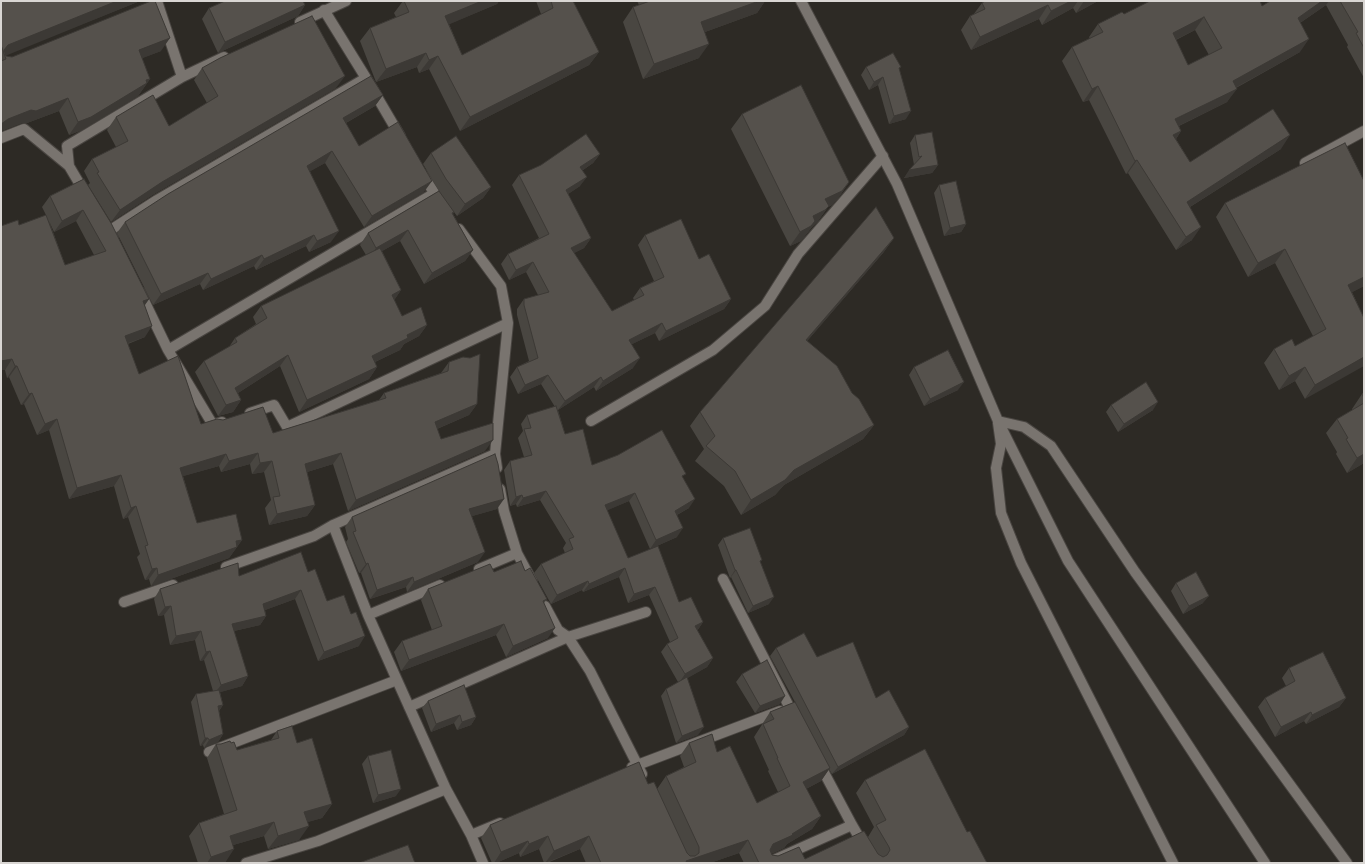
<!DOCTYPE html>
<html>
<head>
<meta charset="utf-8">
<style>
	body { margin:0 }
	#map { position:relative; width:1365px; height:864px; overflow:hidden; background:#2d2a25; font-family:Mulish,sans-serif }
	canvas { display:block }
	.frame { position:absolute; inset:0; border:2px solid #d9d6d3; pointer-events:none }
</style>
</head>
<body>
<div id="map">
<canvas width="1365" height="864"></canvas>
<div class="frame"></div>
</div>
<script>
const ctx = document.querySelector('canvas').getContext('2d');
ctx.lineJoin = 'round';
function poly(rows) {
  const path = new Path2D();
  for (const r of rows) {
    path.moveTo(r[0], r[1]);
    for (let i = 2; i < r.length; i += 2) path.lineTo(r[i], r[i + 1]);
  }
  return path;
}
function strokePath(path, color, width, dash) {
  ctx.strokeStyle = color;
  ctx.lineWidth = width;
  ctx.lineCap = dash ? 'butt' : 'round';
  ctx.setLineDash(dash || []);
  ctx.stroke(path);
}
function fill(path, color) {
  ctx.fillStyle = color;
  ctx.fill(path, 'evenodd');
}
const minor = poly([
	[157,1,182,77,224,57],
	[300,22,346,1],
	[366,78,400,136],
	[1,138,24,129,69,166,85,193],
	[1305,163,1364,131],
	[69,166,67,146,182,77],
	[422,174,442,205],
	[459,229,501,286,508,323,495,454,497,468],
	[113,238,109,231,157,200,366,78,324,10],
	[140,292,168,350,433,194],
	[168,350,213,425,222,422],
	[250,413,274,405,287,427,508,323],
	[591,421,713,350,765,306,798,254,883,156],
	[500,489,504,511,517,553,532,581],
	[333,525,368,615,397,680,446,789,471,835,483,863],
	[226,567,314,536,333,525,495,454],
	[479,569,517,553],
	[723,579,794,716],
	[124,602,173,585],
	[545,606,558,630,568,637,590,671,642,774],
	[368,615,440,585],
	[409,707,568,637,646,612],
	[209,752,397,680],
	[819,763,852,825,874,863],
	[632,767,780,711],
	[471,835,500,823],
	[246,863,318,841,446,789],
	[767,863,852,825]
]);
const tertiary = poly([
	[998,423,1001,444,996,468,1001,513,1021,563,1173,863]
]);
const secondary = poly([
	[801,1,897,184,998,421,1068,561,1265,863],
	[998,421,1024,427,1051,446,1135,572,1347,863]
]);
const wall = poly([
	[1,1,140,1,5,55,6,56,12,57,161,51,142,58,150,79,138,96,82,130,69,135,59,111,27,123,22,123,1,131],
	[403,1,499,1,497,4,449,24,462,55,541,14,536,1,573,1,599,52,589,65,460,131,429,69,419,73,417,67,376,82,360,41,370,28,396,17,394,13],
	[637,1,765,1,757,13,705,32,699,58,643,79,623,22,633,7,639,5],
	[985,1,1098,1,1076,13,1073,8,1042,25,1039,19,971,50,961,30,970,16,973,15,982,3],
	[1270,1,1364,1,1364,78,1347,47,1348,45,1326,5,1300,23,1300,52,1236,88,1227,102,1179,126,1181,131,1176,139,1190,162,1281,149,1190,207,1192,240,1176,250,1128,173,1126,174,1089,100,1083,102,1062,61,1072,47,1090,39,1089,37,1098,24,1124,14,1262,6],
	[1195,30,1209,55,1188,65,1176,40],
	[305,5,298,16,218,53,202,19,209,8],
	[866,67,899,70,906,119,889,124,878,85,869,90,861,75],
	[202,68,336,88,154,194,111,222,88,185,90,183,84,171,92,159,116,147,107,130,116,117,169,126,207,103,194,80],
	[383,95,375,106,346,123,359,146,424,192,364,227,325,163,310,171,331,242,309,252,306,246,256,270,254,266,203,290,200,284,153,305,117,233,125,222],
	[742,114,849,182,839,197,832,205,828,207,818,221,812,227,801,241,790,246,731,129],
	[915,135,938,165,932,173,904,178,914,165,910,143],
	[431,153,491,187,483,198,457,216,454,212,453,214,473,250,465,261,424,284,400,241,382,251,401,290,394,300,402,316,427,325,419,336,404,344,400,350,375,362,377,367,369,379,299,412,280,366,238,393,241,400,233,412,218,416,195,372,204,361,229,347,235,338,256,324,253,317,261,306,366,255,360,245,368,233,439,191,423,164],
	[600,154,593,163,583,170,580,186,568,194,591,238,584,248,574,253,612,311,634,300,633,298,640,288,654,281,638,245,645,235,699,259,731,299,724,309,659,341,655,333,632,344,633,368,596,391,594,387,558,410,565,434,592,465,683,478,689,508,677,515,677,537,650,549,629,501,607,510,628,558,703,622,697,631,713,658,707,667,687,678,698,735,676,743,661,696,666,689,678,682,661,652,667,644,670,642,649,595,628,603,619,577,583,592,582,590,551,604,534,573,541,564,565,553,563,548,566,543,540,500,517,507,516,504,510,506,504,470,510,461,524,457,518,438,523,431,521,424,527,415,555,407,541,384,518,394,510,377,517,367,529,361,517,315,517,309,524,299,538,295,526,272,509,280,501,264,508,254,539,238,512,185,519,175],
	[84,179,149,299,145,305,145,337,128,344,139,374,201,424,273,433,379,400,384,393,441,373,449,362,477,404,469,415,437,429,441,439,485,451,348,511,333,464,307,472,315,505,307,516,269,525,265,508,271,500,264,472,252,474,250,464,221,472,219,466,183,476,197,523,242,540,229,558,151,586,149,579,145,580,137,557,140,554,128,517,123,519,114,486,69,499,49,430,37,435,24,404,21,405,9,377,7,378,5,370,46,215,42,207,50,196],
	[49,221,54,232,76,221,94,255,65,265],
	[1364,181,1364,286,1352,292,1364,318,1305,399,1295,381,1279,390,1264,363,1274,349,1295,346,1313,336,1275,263,1248,277,1216,217,1225,203],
	[939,185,966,224,961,232,944,236,934,193],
	[894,238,883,253,807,341,852,393,874,425,863,439,784,485,775,495,741,515,724,486,695,461,704,449,690,426,700,412],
	[914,367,958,390,924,406,909,375],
	[1364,393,1364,463,1347,473,1336,454,1337,452,1326,433,1337,419,1352,410,1352,409,1362,394],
	[1111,405,1153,410,1118,432,1106,412],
	[497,509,472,516,478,562,407,592,406,587,370,599,361,573,359,573,346,542,348,539,345,527,352,517],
	[723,538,760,563,769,604,748,613,731,577,730,578,718,545],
	[525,571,547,599,544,603,548,638,506,657,496,635,401,671,394,652,402,641,432,630,421,600,428,589,494,572],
	[308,572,327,601,359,646,318,661,295,599,265,610,266,616,260,625,234,631,248,676,242,686,220,692,223,705,219,711,223,734,218,742,204,748,203,745,200,746,191,702,196,694,213,691,204,660,200,661,195,640,170,645,164,615,158,616,154,599,160,589,239,576],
	[1176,583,1203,603,1183,614,1171,591],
	[776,648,817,657,876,698,909,727,904,735,832,774,829,769,821,781,806,789,821,816,812,829,787,844,784,848,771,854,772,855,805,859,868,837,874,827,856,793,865,780,967,832,987,863,744,863,739,853,710,863,586,863,580,849,547,863,544,863,539,849,520,857,519,853,496,863,492,863,481,838,490,825,648,784,657,789,666,776,684,767,680,756,689,743,717,752,757,803,778,792,768,771,769,770,754,737,770,712,795,702,770,656],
	[1289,668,1346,698,1339,707,1306,724,1304,721,1275,737,1258,707,1265,698,1286,686,1282,678],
	[742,674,780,704,755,713,736,682],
	[428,701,476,717,471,725,457,730,454,723,431,732,422,708],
	[277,731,297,743,332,804,322,818,307,822,299,840,268,849,264,836,233,845,225,863,198,863,189,836,199,823,224,814,207,758,216,744,221,744,231,743,237,750,271,740],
	[368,756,396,796,373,803,362,764]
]);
const shadedWall = poly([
	[117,1,140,1,5,56,3,51,8,45],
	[482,1,499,1,497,4,436,30,445,16],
	[759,1,765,1,757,13,691,37,701,22],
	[1071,1,1078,1,1073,8,1042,25,1051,11],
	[1084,1,1098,1,1076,13],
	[1322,1,1329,1,1326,5,1288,31,1298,18],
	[305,5,298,16,218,53,225,42],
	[1048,5,1039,19,971,50,980,37],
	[1204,17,1195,30,1163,46,1173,33],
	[170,38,161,51,130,63,139,50],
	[1309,39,1300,52,1224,94,1233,81],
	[709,44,699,58,643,79,654,64],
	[599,52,589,65,460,131,470,117],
	[426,53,417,67,376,82,386,69],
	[438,56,429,69,419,73,429,60],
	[345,76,336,88,154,194,111,222,120,210,162,182],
	[883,77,878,85,869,90,874,82],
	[150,79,138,96,82,130,69,135,78,122,146,80],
	[1098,86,1089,100,1083,102,1092,89],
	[1237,89,1227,102,1166,132,1175,119],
	[383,95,375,106,335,129,343,118],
	[68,98,59,111,27,123,22,123,1,131,1,124,8,119,31,110],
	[911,111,906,119,889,124,894,116],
	[1181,131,1172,145,1173,135],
	[1290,135,1281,149,1177,215,1187,202],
	[332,151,325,163,300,177,307,166],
	[600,154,593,163,573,177,580,167],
	[1137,160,1128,173,1126,174,1135,161],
	[938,165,932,173,904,178,909,170],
	[587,177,580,186,559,200,566,190],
	[432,181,424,192,364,227,372,216],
	[849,182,839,197,832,205,828,207,818,221,812,227,801,241,790,246,800,232,825,199],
	[491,187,483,198,457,216,465,204],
	[83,210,76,221,54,232,62,221],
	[966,224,961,232,944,236,950,228],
	[1201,227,1192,240,1176,250,1186,237],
	[408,230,400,241,368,259,376,248],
	[339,231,331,242,309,252,317,241],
	[314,235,306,246,256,270,264,259],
	[591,238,584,248,564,258,571,248],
	[894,238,883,253,796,354,806,340],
	[1285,249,1275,263,1248,277,1258,263],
	[473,250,465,261,424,284,432,273],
	[262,255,254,266,203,290,211,279],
	[533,262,526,272,509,280,516,270],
	[208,273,200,284,153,305,161,294],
	[1364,277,1364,286,1339,299,1348,285],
	[401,290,393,302,392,295],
	[149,299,141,310,143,301],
	[731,299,724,309,659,341,666,331],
	[662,323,655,333,622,349,629,340],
	[427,325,419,336,404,344,400,350,364,367,372,356,407,335],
	[152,326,145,337,117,347,125,336],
	[288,355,280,366,227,400,235,388],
	[1364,357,1364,366,1305,399,1315,385],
	[640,358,633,368,596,391,603,381],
	[12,359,5,370,1,370,1,361],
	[15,366,17,366,9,377,7,378],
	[377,367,369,379,299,412,307,400],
	[1305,367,1295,381,1279,390,1289,376],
	[548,375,541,384,518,394,525,385],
	[601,377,594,387,558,410,565,401],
	[964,382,958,390,924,406,930,399],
	[32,393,24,404,21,405,29,394],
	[241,400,233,412,218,416,226,405],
	[1158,402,1153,410,1118,432,1124,424],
	[477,404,469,415,427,433,435,422],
	[57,419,49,430,37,435,45,424],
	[874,425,863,439,784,485,775,495,741,515,751,500,794,470],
	[493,440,485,451,348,511,356,500],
	[258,453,250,464,221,472,229,461],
	[341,453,333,464,297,475,305,464],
	[226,454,219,466,173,479,180,468],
	[1364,454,1364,463,1347,473,1357,458],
	[272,461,264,472,252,474,260,463],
	[121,475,114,486,69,499,77,488],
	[546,491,540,500,517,507,523,498],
	[635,493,629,501,599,514,605,505],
	[522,495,516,504,510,506,516,497],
	[504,499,497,509,462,519,469,509],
	[695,499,689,508,669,519,675,511],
	[315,505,307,516,269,525,277,514],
	[136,506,128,517,123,519,131,508],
	[683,528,677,537,650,549,656,540],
	[242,540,229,558,151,586,158,575,236,541],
	[485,552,478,562,407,592,414,582],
	[368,563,361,573,359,573,366,564],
	[157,568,149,579,145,580,152,569],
	[625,568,619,577,583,592,589,584],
	[735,570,736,570,731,577,730,578],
	[413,577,406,587,370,599,377,590],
	[588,581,582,590,551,604,557,595],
	[655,587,649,595,628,603,634,594],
	[301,590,295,599,257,613,263,604],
	[1209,596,1203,603,1183,614,1189,606],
	[774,597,769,604,748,613,753,606],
	[171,606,164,615,158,616,165,607],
	[266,616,260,625,225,633,232,624],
	[703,622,697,631,695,626],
	[504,624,496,635,401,671,409,660],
	[555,628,548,638,506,657,513,646],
	[201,631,195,640,170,645,176,636],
	[365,636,359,646,318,661,324,652],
	[210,651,204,660,200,661,206,652],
	[713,658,707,667,679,683,685,674],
	[248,676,242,686,214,694,221,685],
	[785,696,780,704,755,713,760,706],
	[1346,698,1339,707,1306,724,1312,715],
	[223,705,217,713,218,706],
	[1311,712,1304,721,1275,737,1281,727],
	[460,715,454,723,431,732,436,724],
	[476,717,471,725,457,730,462,722],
	[704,727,698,735,676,743,682,736],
	[909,727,904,735,832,774,838,767],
	[223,734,218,742,204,748,209,740],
	[205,738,208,738,203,745,200,746],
	[830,768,821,781,794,795,803,782],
	[401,789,396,796,373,803,378,795],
	[332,804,322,818,295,826,304,812],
	[821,816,812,829,787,844,784,848,764,857,773,844],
	[274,822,264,836,220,849,230,836],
	[309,826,299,840,268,849,278,836],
	[548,836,539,849,520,857,529,844],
	[589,836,580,849,545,863,554,851],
	[748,840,739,853,710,863,685,863,686,861],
	[528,841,519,853,496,863,494,863,501,852],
	[234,849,225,863,207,863,211,857]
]);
const building = poly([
	[1,1,117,1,8,45,4,50,6,56,12,57,151,1,155,1,170,38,139,50,150,79,146,80,147,83,91,117,78,122,68,98,36,111,31,110,8,119,4,122,1,124,1,61,6,59,1,45,1,1],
	[225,1,303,1,305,5,225,42,209,8,225,1],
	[404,1,482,1,445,16,462,55,553,8,551,1,573,1,599,52,470,117,438,56,429,60,426,53,386,69,370,28,409,12,404,1],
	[650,1,759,1,701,22,709,44,654,64,633,7,650,1],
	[985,1,1071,1,1051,11,1048,5,980,37,970,16,985,9,982,3,985,1],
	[1150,1,1260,1,1262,6,1270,1,1322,1,1298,18,1309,39,1233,81,1237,89,1175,119,1181,131,1173,135,1190,162,1273,109,1290,135,1187,202,1201,227,1186,237,1137,160,1135,161,1098,86,1092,89,1072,47,1103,32,1098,24,1122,12,1124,14,1150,1],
	[1204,17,1222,48,1188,65,1173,33,1204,17],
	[1340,1,1364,1,1364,48,1356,33,1358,32,1340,1],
	[312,16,345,76,162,182,120,210,97,173,99,172,92,159,128,141,116,117,153,95,169,126,218,96,202,68,220,58,312,16],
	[893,53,901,67,899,68,911,111,894,116,883,77,874,82,866,67,893,53],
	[371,76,383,95,343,118,359,146,398,122,432,181,372,216,332,151,307,166,339,231,317,241,314,235,264,259,262,255,211,279,208,273,161,294,125,222,168,194,371,76],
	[801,85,849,182,842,191,825,199,829,206,825,210,813,216,815,221,811,226,800,232,742,114,801,85],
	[932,132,938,165,909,170,922,156,919,157,915,135,932,132],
	[586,134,600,154,580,167,587,177,566,190,591,238,571,248,612,311,644,295,640,288,664,277,645,235,681,219,699,259,709,254,731,299,666,331,662,323,629,340,640,358,603,381,601,377,565,401,548,375,525,385,517,367,538,358,524,305,524,299,549,292,533,262,516,270,508,254,549,234,519,175,541,165,586,134],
	[456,136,491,187,465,204,446,179,431,153,456,136],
	[1345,143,1364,181,1364,277,1348,285,1364,318,1364,357,1315,385,1305,367,1289,376,1274,349,1292,339,1295,346,1326,329,1285,249,1258,263,1225,203,1345,143],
	[84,179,111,223,149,299,143,301,152,326,125,336,139,374,178,356,201,424,217,419,223,420,263,407,273,433,386,398,384,393,448,371,449,362,463,357,470,358,480,354,477,404,435,422,441,439,493,423,493,440,356,500,341,453,305,464,315,505,277,514,273,497,280,496,272,461,260,463,258,453,229,461,226,454,180,468,197,523,236,514,242,540,236,541,237,547,158,575,157,568,152,569,145,546,148,545,136,506,131,508,121,475,77,488,57,419,45,424,32,393,29,394,17,366,15,366,12,359,1,361,1,226,18,220,19,225,46,215,65,265,106,251,83,210,62,221,50,196,84,179],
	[956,181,966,224,950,228,939,185,956,181],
	[439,191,454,212,452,213,473,250,432,273,408,230,376,248,368,233,439,191],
	[876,207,894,238,806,340,837,366,852,393,859,399,874,425,794,470,785,480,751,500,735,471,706,446,715,436,700,412,876,207],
	[380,248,401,290,392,295,402,316,421,307,427,325,407,335,408,338,372,356,377,367,307,400,288,355,235,388,241,400,226,405,204,361,237,342,235,338,267,318,261,306,380,248],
	[948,350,964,382,930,399,914,367,948,350],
	[1146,382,1158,402,1124,424,1111,405,1146,382],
	[1364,393,1364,398,1362,394,1364,393],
	[1364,403,1364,454,1357,458,1346,439,1348,438,1337,419,1364,403],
	[556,406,565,434,583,429,592,465,618,455,662,430,686,474,682,476,695,499,675,511,683,528,656,540,635,493,605,505,628,558,658,546,679,602,691,597,703,622,695,626,713,658,685,674,667,644,678,638,655,587,634,594,625,568,589,584,588,581,557,595,541,564,573,549,569,539,574,537,546,491,523,498,522,495,516,497,510,461,532,455,524,429,531,428,527,415,556,406],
	[495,454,498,464,504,499,469,509,485,552,414,582,413,577,377,590,368,563,366,564,353,532,356,531,352,517,495,454],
	[750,528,762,560,760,561,774,597,753,606,736,570,735,570,723,538,750,528],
	[301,552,308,572,315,569,327,601,344,595,351,614,356,612,365,636,324,652,301,590,263,604,266,616,232,624,248,676,221,685,210,651,206,652,201,631,176,636,171,606,165,607,160,589,238,563,239,576,301,552],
	[521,561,525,571,530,568,547,599,543,601,555,628,513,646,504,624,409,660,402,641,442,626,428,589,490,564,494,572,521,561],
	[1196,572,1209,596,1189,606,1176,583,1196,572],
	[804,633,817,657,853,642,876,698,889,690,909,727,838,767,776,648,804,633],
	[1323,652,1346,698,1312,715,1311,712,1281,727,1265,698,1295,681,1289,668,1323,652],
	[767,660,785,696,760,706,742,674,767,660],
	[687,677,704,727,682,736,666,689,687,677],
	[464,685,476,717,462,722,460,715,436,724,428,701,464,685],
	[219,690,223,705,218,706,223,734,209,740,208,738,205,738,196,694,219,690],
	[795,702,830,768,803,782,821,816,792,834,793,835,773,844,770,850,772,855,778,856,799,847,805,859,864,831,878,854,883,857,887,855,890,850,889,847,876,825,886,820,865,780,925,749,967,832,970,831,987,863,759,863,748,840,686,861,687,863,601,863,589,836,554,851,548,836,529,844,528,841,501,852,490,825,639,762,648,784,654,782,687,853,690,856,695,856,699,853,699,847,666,776,696,762,689,743,712,734,717,752,730,746,757,803,790,786,777,758,778,758,763,724,774,719,770,712,795,702],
	[292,726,297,743,312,738,332,804,304,812,309,826,278,836,274,822,230,836,234,849,211,857,199,823,237,810,216,744,221,744,230,741,231,743,234,742,237,750,279,738,277,731,292,726],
	[391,750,401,789,378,795,368,756,391,750],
	[408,845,415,863,359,863,408,845]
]);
strokePath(minor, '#494541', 12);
strokePath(tertiary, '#494541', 12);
strokePath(secondary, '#494541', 12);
strokePath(minor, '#79746f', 10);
strokePath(tertiary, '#79746f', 10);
strokePath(secondary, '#79746f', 10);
fill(wall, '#494641');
fill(shadedWall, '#3c3935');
fill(building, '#55514c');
strokePath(building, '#3c3935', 1);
</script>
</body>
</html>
